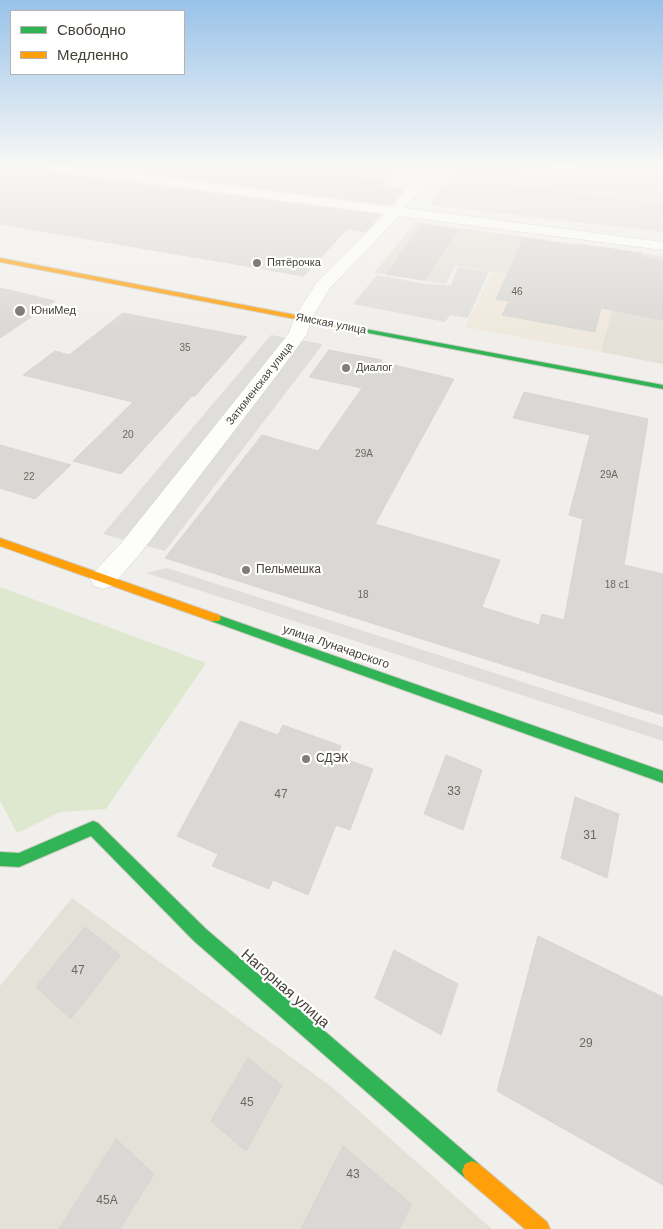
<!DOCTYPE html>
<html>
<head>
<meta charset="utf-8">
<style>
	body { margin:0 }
	#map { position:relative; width:663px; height:1229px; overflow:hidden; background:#f1efeb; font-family:Helvetica,sans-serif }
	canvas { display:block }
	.legend { position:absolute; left:10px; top:10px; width:175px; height:65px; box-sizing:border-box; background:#fff; border:1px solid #b5b3af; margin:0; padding:6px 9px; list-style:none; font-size:15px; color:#454138 }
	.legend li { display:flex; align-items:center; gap:10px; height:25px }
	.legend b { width:25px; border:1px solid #b5b3af }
</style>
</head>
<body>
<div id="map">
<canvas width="663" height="1229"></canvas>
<ul class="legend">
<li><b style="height:6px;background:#30b455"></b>Свободно</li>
<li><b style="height:6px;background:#ff9f0a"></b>Медленно</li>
</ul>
</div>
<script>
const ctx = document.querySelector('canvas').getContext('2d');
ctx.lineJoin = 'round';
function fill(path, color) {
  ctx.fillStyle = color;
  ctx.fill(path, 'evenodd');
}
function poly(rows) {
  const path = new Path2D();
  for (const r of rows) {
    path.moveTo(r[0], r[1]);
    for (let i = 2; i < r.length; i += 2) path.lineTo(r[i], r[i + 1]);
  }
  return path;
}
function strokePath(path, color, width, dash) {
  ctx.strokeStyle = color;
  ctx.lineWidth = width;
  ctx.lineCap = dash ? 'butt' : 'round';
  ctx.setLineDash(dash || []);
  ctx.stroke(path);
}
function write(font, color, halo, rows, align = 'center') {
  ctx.font = font + ' Helvetica,sans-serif';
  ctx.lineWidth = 4.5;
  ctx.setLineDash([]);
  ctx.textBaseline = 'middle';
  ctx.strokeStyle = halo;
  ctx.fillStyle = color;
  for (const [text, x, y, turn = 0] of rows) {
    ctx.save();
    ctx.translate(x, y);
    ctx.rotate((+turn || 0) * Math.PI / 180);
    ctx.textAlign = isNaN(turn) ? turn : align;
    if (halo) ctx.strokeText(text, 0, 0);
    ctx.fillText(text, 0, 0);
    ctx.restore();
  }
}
const residential = poly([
	[107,166,402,166,373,201],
	[458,166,523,166,514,180,453,173],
	[450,177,663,203,663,232,430,205],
	[416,222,663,256,663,364,601,352,616,291,455,266,446,284,374,273],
	[72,898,332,1087,492,1229,0,1229,0,986]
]);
const commercial = poly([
	[492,271,617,291,601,352,465,327]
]);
const education = poly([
	[523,166,663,168,663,203,450,177,453,173,514,180]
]);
const green = poly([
	[0,587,206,663,106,809,60,812,17,833,0,801]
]);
const parking = poly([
	[458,267,489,272,468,318,450,315,445,322,353,304,377,275,426,284,451,285],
	[271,335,323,344,165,551,103,534],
	[167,568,663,727,663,741,146,573]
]);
const building = poly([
	[0,166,41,166,49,172,381,215,365,232,347,229,304,276,0,224,0,166],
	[90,166,259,166,382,182,379,187,403,190,391,205,90,166],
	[422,225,458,230,424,280,386,274,422,225],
	[524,238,576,246,577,244,642,253,642,257,663,261,663,320,601,308,595,332,502,315,509,301,496,299,524,238],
	[0,288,55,301,0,338,0,288],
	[123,313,247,337,195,396,192,396,121,474,73,461,133,402,23,375,55,351,69,355,123,313],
	[329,350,382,360,381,362,454,379,375,524,500,560,482,607,539,625,542,614,564,620,583,519,569,515,590,435,513,418,524,392,648,419,624,565,663,574,663,715,165,558,262,435,318,451,362,388,309,377,329,350],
	[0,445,71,465,35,499,0,488,0,445],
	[240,721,278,735,283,725,341,746,337,756,373,769,350,830,336,825,308,895,273,880,269,889,212,866,218,854,177,836,240,721],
	[446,755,482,770,463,830,424,814,446,755],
	[575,797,619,814,607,878,561,858,575,797],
	[85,927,120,955,71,1019,36,987,85,927],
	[538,936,663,997,663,1185,497,1091,538,936],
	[394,950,458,984,441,1035,375,998,394,950],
	[248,1058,282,1085,246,1151,211,1121,248,1058],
	[116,1139,154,1174,120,1229,59,1229,116,1139],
	[343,1146,411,1204,400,1229,301,1229,343,1146]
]);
const street = poly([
	[43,166,76,166,392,207,426,166,438,166,405,208,663,242,663,250,399,216,330,288,312,318,307,334,277,375,140,554,112,586,103,589,94,586,90,579,94,572,122,542,289,333,294,318,317,282,385,214,49,170,43,166]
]);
const fast = poly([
	[339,324,663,385,663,389,342,328,338,326,339,324],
	[215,614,663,771,663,783,211,621,209,618,211,615,215,614],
	[93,821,98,823,206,929,479,1164,482,1171,479,1178,472,1181,465,1178,194,941,91,836,19,867,0,866,0,852,19,853,93,821]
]);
const slow = poly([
	[0,258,342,324,346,326,342,328,0,262,0,258],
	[0,538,219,615,221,618,219,621,211,621,0,546,0,538],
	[472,1161,479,1164,547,1222,550,1229,525,1229,465,1178,462,1171,465,1164,472,1161]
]);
const markers = [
	[257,263,5,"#817e77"],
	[20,311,6,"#817e77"],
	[346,368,5,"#817e77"],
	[246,570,5,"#817e77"],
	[306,759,5,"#817e77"]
];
const numberNames = [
	["46",517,292],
	["35",185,348],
	["20",128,435],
	["29А",364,454],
	["29А",609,475],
	["22",29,477],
	["18 c1",617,585],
	["18",363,595]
];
const farPoinames = [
	["Пятёрочка",267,263],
	["ЮниМед",31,311],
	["Диалог",356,368]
];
const farStreetnames = [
	["Ямская улица",331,324,11],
	["Затюменская улица",260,384,-52]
];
const poiNames = [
	["Пельмешка",256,570],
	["СДЭК",316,759]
];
const streetNames = [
	["улица Луначарского",336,647,19]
];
const nearNumbernames = [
	["33",454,792],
	["47",281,795],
	["31",590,836],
	["47",78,971],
	["29",586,1044],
	["45",247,1103],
	["43",353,1175],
	["45А",107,1201]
];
const nearStreetnames = [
	["Нагорная улица",285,989,41]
];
fill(residential, '#e4e1d9');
fill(commercial, '#efe8dc');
fill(education, '#eae7db');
fill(green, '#dde8ce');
fill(parking, '#e0dedb');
fill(building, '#dad8d4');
strokePath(building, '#d9d6d1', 1);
strokePath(street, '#cecdc9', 1);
strokePath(fast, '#cfccc3', 2);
strokePath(slow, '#cfccc3', 2);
fill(street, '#fdfdfc');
fill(fast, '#30b455');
fill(slow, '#ff9f0a');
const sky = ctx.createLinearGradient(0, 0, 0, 338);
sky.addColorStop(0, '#98c2e9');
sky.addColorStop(0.49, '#f9f8f6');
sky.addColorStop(1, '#f9f8f600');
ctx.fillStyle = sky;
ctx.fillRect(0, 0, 663, 338);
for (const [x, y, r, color] of markers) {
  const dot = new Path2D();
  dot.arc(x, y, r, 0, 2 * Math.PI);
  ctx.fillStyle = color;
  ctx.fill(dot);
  strokePath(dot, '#fff', 2);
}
write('10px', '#6b6860', null, numberNames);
write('11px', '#454138', '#fff', farPoinames, 'left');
write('11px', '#454138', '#fff', farStreetnames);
write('12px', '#454138', '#fff', poiNames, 'left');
write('12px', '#454138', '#fff', streetNames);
write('12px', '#6b6860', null, nearNumbernames);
write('15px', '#454138', '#fff', nearStreetnames);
</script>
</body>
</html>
